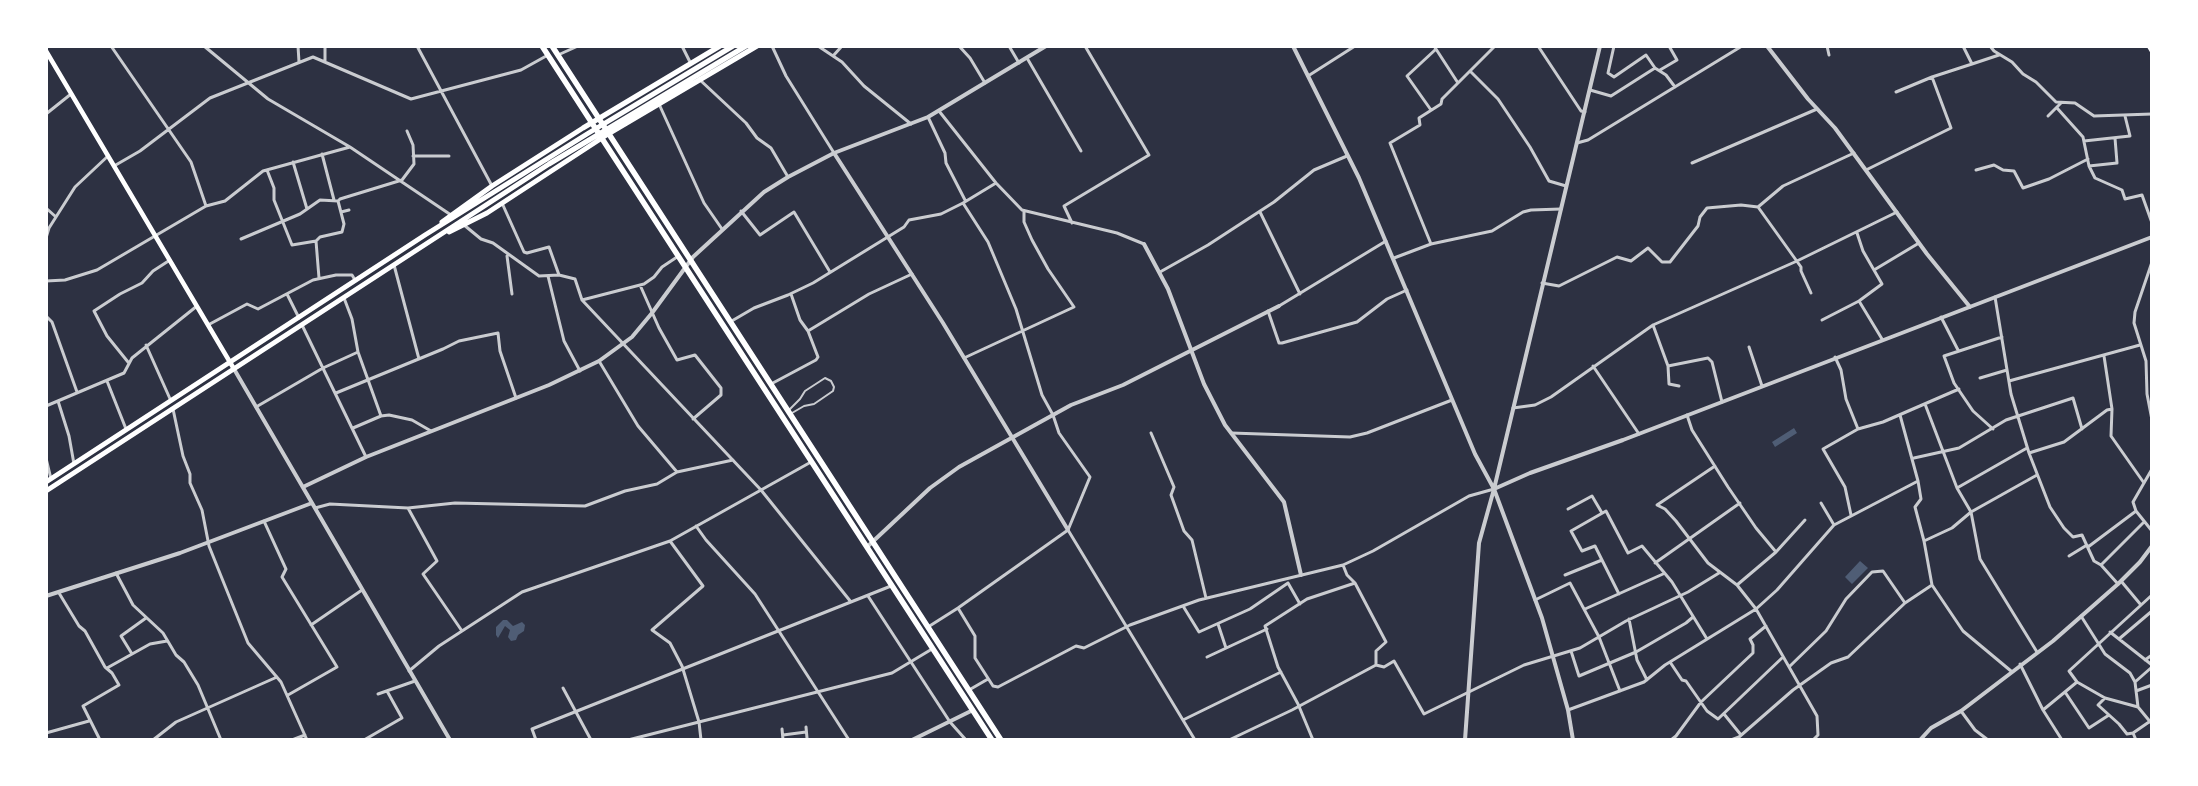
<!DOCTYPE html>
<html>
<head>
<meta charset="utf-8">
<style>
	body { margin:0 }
	#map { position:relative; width:2198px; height:786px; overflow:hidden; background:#2d3142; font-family:Inter,sans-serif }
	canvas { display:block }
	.frame { position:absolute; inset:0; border:48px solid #fff; pointer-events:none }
</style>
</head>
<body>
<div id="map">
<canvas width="2198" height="786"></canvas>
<div class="frame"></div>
</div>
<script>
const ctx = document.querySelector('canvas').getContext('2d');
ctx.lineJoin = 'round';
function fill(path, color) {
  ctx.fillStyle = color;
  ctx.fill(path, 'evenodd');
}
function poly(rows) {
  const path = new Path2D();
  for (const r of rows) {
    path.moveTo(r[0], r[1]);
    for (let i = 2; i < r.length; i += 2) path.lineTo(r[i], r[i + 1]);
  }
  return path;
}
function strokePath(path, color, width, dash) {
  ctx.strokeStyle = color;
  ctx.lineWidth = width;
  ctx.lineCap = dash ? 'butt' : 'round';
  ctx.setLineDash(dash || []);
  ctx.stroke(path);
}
const water = poly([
	[1794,428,1797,433,1775,447,1772,442],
	[1860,561,1868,568,1852,584,1845,577],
	[503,620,507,620,513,626,522,622,525,625,524,631,518,635,516,640,511,641,508,637,510,630,505,626,498,638,496,635,496,627]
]);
const service = poly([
	[789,410,800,399,805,391,825,378,831,381,834,387,833,391,814,404,804,406,792,413]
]);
const minor = poly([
	[111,46,191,162,206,206],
	[204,46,268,99,350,147,451,215],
	[298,46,299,62],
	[417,46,492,186],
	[682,46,691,64],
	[772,46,786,76,834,153],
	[818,46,842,62,864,86,911,124],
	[959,46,970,58,985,83],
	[1009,46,1019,63],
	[1434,46,1458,83],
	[1538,46,1581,111,1585,112],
	[1614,46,1608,73,1614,77,1646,55,1655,68,1666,75,1675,87],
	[1827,46,1829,55],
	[1990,46,1994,51,2012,62,2023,74,2036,82,2056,102,2075,103,2094,116,2152,114],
	[558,55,578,46],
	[833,56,842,46],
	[1027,58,1081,151],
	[325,61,325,46],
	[1972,64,1999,55],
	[1660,70,1677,60,1669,46],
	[1470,71,1498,99,1530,147,1549,181,1566,186],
	[1308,76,1355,46],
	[700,80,746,123,757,138,771,148,788,177],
	[1590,90,1611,96,1655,68],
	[1896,92,1932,77,1972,64,1963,46],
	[659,104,704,203,722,229],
	[2057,108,2083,137,2089,166,2095,178,2122,190,2125,199,2142,195,2152,223],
	[1431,110,1407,76,1435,50],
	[939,111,996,183,1022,210,1117,233,1144,244],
	[46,114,71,94],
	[2048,116,2061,103],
	[928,117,945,153,946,163,965,200],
	[2084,141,2130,136,2125,116],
	[1577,143,1588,140,1742,46],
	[322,154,334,200],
	[413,156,449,156],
	[293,162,307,209],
	[1692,163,1817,109],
	[114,166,140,151,210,98,313,57,411,99,521,70,548,55],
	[2089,166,2117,163,2115,138],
	[267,170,274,188,274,200,292,245,316,241,319,278],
	[1866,170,1951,128,1932,77],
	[1976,170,1994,165,2003,170,2014,171,2023,188,2049,179,2088,159],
	[502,203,524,252,527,253,549,247,559,275],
	[1758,207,1801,267,1801,271,1811,293],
	[46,208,56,217],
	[741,211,760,235,794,212,830,272],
	[341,212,349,210],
	[1260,212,1300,294],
	[1072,223,1064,206,1149,155,1085,46],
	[464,225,481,239,493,243,539,276,559,275,575,279,582,300,761,490,851,602],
	[46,238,49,228,75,187,108,156],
	[241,239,300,214,320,200,338,201,340,199,402,180,414,164,413,145,407,131],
	[316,241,320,237,342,232,344,224,338,201],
	[1431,244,1390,143,1420,125,1419,118,1441,104,1442,99,1495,46],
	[507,256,512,294],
	[1394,258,1431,244,1492,231,1523,212,1531,210,1561,209],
	[2152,262,2135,312,2134,323,2146,361,2147,394,2152,420],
	[394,265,419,359],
	[1874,270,1919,243],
	[1160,272,1208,245,1274,202,1314,170,1347,156],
	[548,276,564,341,580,371],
	[46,281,65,280,97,270,206,206,225,201,263,171,350,147],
	[1542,283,1559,286,1617,257,1631,261,1648,248,1662,262,1670,262,1698,226,1700,217,1707,208,1741,205,1758,207,1783,186,1854,153],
	[640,285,659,328,677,360,695,355,721,388,721,395,693,419],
	[287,294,299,318],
	[791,294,800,320,808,331],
	[1995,297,2011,394,2029,453,2050,507,2064,528,2073,537,2082,535,2094,561,2101,565,2118,584],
	[344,298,352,319,358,352,381,416],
	[582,300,644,284,654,277,662,267,677,257],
	[1859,301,1882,339],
	[1279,306,1386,241],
	[1268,311,1279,343,1282,343,1357,322,1387,299,1407,290],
	[46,316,52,322,77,392],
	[1941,317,1958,350],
	[1822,320,1859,301,1882,284,1863,251,1857,233],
	[730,322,754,308,788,295,813,283,904,227,909,220,941,214,963,203,996,183],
	[208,325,247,304,258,309,313,280,336,275,352,275,355,280],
	[302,325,366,457],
	[1653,325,1668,366,1669,384,1679,386],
	[146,345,171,401],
	[1749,347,1762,386],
	[2104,356,2112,409,2111,436,2144,483],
	[1835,357,1841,370,1846,399,1858,429],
	[964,358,1074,307,1048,269,1032,240,1024,222,1024,212],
	[599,361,638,426,677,472],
	[128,362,107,336,94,311,120,294,142,283,153,271,170,260],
	[1593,366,1639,434],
	[1668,366,1708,358,1712,362,1722,402],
	[1980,378,2007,370],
	[107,381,126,429],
	[2009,381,2140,345],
	[771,384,816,360,818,357,808,331,869,294,912,274],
	[336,393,443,349,459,341,498,333,500,351,516,398],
	[58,401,69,436,74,464],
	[1925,404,1957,488,1971,512,1980,559,2037,652],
	[46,406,124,373,132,358,197,306],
	[256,407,323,368,358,352],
	[1513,408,1535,405,1551,397,1653,325,1797,261,1897,212],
	[173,409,183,456,190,474,190,483,202,510,209,546,221,576,248,643,281,682,307,740],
	[1687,415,1692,430,1728,487,1756,528,1776,552],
	[1900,415,1918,481,1921,499,1915,507,1924,541,1932,585,1963,631,2011,671],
	[353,428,381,416,389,415,412,420,431,431],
	[1993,429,1973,411,1954,383,1944,356,2002,337],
	[1151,433,1174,487,1171,495,1184,531,1192,540,1206,598],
	[1231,433,1350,437,1367,433,1452,400],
	[2029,453,2064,442,2107,410,2112,409],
	[46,458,51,479],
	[1914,458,1959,448,2006,420,2073,398,2082,429],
	[1715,466,1657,505,1665,509,1676,521,1708,563,1737,585,1756,609,1817,716,1818,735,1813,740],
	[2152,469,2133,502,2136,511,2152,531],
	[1957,488,2027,448],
	[1821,503,1834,525],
	[315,508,330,504,408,508,455,503,585,506,625,491,657,484,677,472,733,460],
	[408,508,437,561,423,574,462,631],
	[1568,509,1592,496,1602,513],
	[1851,515,1845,487,1823,449,1858,429,1883,422,1959,389],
	[264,521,286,569,282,577,337,667,288,695],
	[696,526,706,540,755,594,849,740],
	[1068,530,1195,740],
	[670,541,703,586,652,630,670,643,682,666,699,722,701,740],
	[1924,541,1952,528,1971,512,2037,475],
	[2088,547,2136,511],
	[2069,556,2087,545],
	[1655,563,1740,503],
	[1343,565,1347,575,1355,583,1386,642,1376,651,1376,665],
	[2101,565,2144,522],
	[116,573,133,605,163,633,176,655,184,662,198,685,221,740],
	[1565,575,1602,560],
	[2121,581,2141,605],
	[1288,583,1300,604],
	[1737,585,1776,552,1805,520],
	[59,593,79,626,85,631,105,667,112,673,119,685,83,706,100,740],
	[1619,594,1595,546,1582,551,1571,531,1606,511,1628,553,1642,546,1672,582,1707,639],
	[868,596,950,722,966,740],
	[1535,600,1570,583,1599,637,1620,691],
	[1183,606,1199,632,1250,609,1288,583],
	[958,608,975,636,975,658,993,686,998,687,1076,646,1084,648,1130,625,1199,600,1343,565,1373,551,1469,496,1494,489],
	[1585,609,1663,574],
	[2081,616,2105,654,2130,673,2135,682,2138,707,2152,724],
	[1629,619,1637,660,1647,680],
	[1218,624,1226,648],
	[311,625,362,590],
	[928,627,958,608,1068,530,1090,477,1059,433,1053,415,1042,395,1016,309,988,242,963,203],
	[2110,632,2152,665],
	[2119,639,2152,611],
	[1571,651,1579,676,1636,652,1686,623,1693,617],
	[132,654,121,636,146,618],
	[1207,657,1267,629],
	[2145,660,2152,655],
	[1670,662,1682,680,1686,681,1707,711,1718,719,1783,657],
	[2020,664,2043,710,2062,740],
	[1789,667,1826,631,1846,599,1872,572,1883,571,1905,603],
	[107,668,150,644,167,641],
	[409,671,439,646,522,592,670,541,811,462],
	[2077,682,2105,698,2138,707],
	[2135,682,2152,667],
	[563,688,591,740],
	[969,690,988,679],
	[2136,691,2152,685],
	[2065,692,2089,728,2109,715],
	[378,694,415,681],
	[2105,698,2098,705,2119,724,2127,734,2133,733,2149,722],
	[1568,710,1644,682,1665,665,1756,609,1777,590,1834,525,1918,481],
	[2043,710,2077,682,2069,671,2152,595],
	[1961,711,1975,730,1988,740],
	[1724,714,1741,735],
	[1183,720,1281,672],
	[806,727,807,738],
	[782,729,783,740],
	[46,733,89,721],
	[2133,733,2136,740],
	[783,735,806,732],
	[153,740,176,722,277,677],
	[292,740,305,735],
	[364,740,402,718,387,691],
	[536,740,532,729,891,586],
	[628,740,892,673,932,649],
	[1229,740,1292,710,1376,665,1384,667,1394,661,1424,714,1524,665,1580,648,1626,621,1688,592,1719,573],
	[1313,740,1298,704,1278,667,1265,626,1307,599,1355,583],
	[1671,740,1676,736,1701,702,1753,653,1753,645,1750,639,1766,626],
	[1731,740,1739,737,1793,690,1831,663,1848,657,1905,603,1932,585]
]);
const tertiary = poly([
	[1293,46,1359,178,1475,454,1494,489,1542,618,1568,710,1573,740],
	[1767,46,1808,99,1835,128,1927,254,1970,307],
	[834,153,943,323,1068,530],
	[1144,244,1168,289,1204,384,1225,425,1284,502,1301,575],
	[234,369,450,740],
	[303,487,366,457,549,385,599,361,632,337,652,313,693,257,764,192,788,177,834,153,928,117,1046,46],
	[1494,489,1530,473,1623,440,2152,237],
	[867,547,930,488,959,467,1071,405,1123,385,1279,306],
	[46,596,180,553,312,503],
	[912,740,973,710],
	[1465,740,1479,543,1494,489,1600,46],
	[1920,740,1931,728,1961,711,2053,641,2118,584,2140,562,2152,546]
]);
const secondary = poly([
	[2149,46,2152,51],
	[46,51,234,369]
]);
const primary = poly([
	[442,222,492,186,583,128,720,46],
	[449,232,487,213,608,134,757,46],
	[46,482,425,235,587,134,733,46],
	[46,491,549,164,746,46]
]);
const trunk = poly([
	[542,46,992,740],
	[552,46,1001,740]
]);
fill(water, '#4f5d75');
strokePath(service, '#caccd0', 2);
strokePath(minor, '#caccd0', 3);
strokePath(tertiary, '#caccd0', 4);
strokePath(secondary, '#fff', 4.5);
strokePath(primary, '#fff', 5);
strokePath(trunk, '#fff', 5.5);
</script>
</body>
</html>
